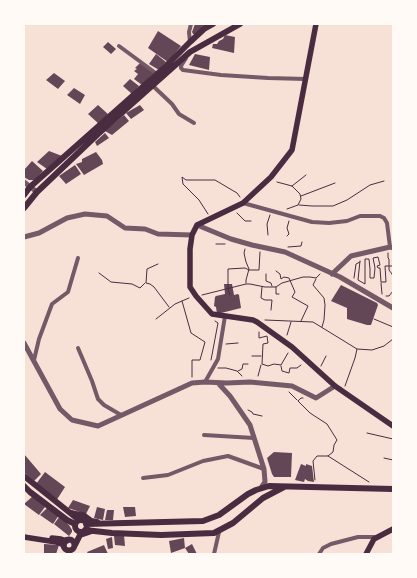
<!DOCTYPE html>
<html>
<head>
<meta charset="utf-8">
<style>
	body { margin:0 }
	#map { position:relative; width:417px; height:578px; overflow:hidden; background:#f7e1d7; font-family:Jost,sans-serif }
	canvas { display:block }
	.frame { position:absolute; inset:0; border:25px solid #fffaf5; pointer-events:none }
</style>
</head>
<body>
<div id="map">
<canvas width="417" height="578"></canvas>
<div class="frame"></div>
</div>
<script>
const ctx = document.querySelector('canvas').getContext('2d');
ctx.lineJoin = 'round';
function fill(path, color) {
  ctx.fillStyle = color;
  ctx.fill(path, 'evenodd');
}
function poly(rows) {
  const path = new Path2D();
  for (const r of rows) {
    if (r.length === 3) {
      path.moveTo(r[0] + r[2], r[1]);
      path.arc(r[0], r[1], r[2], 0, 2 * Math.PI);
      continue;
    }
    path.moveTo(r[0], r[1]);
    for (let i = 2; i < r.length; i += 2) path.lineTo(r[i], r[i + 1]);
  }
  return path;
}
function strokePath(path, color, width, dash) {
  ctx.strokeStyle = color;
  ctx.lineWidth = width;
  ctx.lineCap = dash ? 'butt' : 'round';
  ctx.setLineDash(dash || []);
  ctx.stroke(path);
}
const building = poly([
	[195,24,210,24,196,34,193,34,192,32],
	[158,31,181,46,168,62,148,48],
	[225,35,235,37,234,53,212,48,213,44,217,44,219,41,223,39],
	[108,42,116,49,111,54,103,47],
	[156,54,166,62,159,70,149,64],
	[195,54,210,57,209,70,189,65],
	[141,62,154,73,142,85,134,79,138,74,134,71,137,69,135,68],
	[54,73,65,81,58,89,46,80],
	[130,79,139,86,132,94,123,86],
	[74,88,85,95,80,104,67,95],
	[98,105,109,115,99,124,88,114],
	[140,105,144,110,131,119,126,113],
	[124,115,129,121,112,135,105,131],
	[105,133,109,138,97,146,95,142],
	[49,151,62,156,47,169,37,162],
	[96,152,102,160,103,164,84,175,76,164,82,162,82,159],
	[32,161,43,171,35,180,29,180,24,177,24,170],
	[75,165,81,174,66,184,59,176],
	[224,284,232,284,234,295,238,294,239,295,241,308,217,314,216,307,214,306,215,297,216,296,225,294],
	[341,285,377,303,378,305,371,325,367,325,347,319,347,308,331,301],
	[274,452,292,453,291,477,274,477,272,474,267,458],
	[24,454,41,474,34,481,24,472],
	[301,464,306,466,306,464,312,466,314,482,308,481,305,479,304,482,295,480],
	[45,472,65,487,56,501,36,484],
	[33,496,45,507,39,515,24,504],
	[73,500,90,506,86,514,68,508],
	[48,507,59,515,53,524,40,515],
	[97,507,105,509,103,520,94,518],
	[123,507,135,507,136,516,125,517],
	[107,510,114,510,113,520,105,520],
	[60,516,69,525,72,530,72,532,69,536,54,524],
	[124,535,125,546,115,545,114,536],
	[112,537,113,548,108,549,106,539],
	[184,538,185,548,171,553,169,541],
	[44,544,59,545,56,554,44,554],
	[192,544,197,554,189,554,185,548],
	[104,545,108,554,88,554,87,552]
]);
const path = poly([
	[277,182,292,186,300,194,301,199,298,205,287,209],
	[292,186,306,175],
	[301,196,335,183],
	[299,205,312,206,333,206,347,200,370,185,384,181],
	[237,213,245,221,251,221],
	[208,214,199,200,183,184,182,177,186,180,215,180,237,193,240,197],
	[268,235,267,224,270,215],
	[287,236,289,234,287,228,289,221],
	[216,244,225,244],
	[288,247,301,246,302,242],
	[245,249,244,253,246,262,249,269,246,280,246,283],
	[388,253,388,258,389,259,389,270,392,274,393,277],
	[360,261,358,280,365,284,365,259,369,259,370,269,370,278,374,278,375,268,373,258,378,257,380,265,377,266,378,268,380,268,381,282,386,282,385,266,393,266],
	[158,264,147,269,146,283,150,284,154,287,169,307],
	[276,271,280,274,281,279,284,277,289,278,295,292,292,297,308,306,301,321],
	[99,273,111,282,132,284,140,288,145,283],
	[266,274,266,281,271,283,272,286],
	[354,278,356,264,360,262],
	[316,279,313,285,324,298,325,305,324,320,322,327],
	[381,283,382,294],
	[262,287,261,298,265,300,272,300,271,310],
	[276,287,276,294,279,294],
	[202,295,246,284,250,284,265,287,276,287,282,283,303,277,310,277,316,278,320,274],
	[230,295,228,289,228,269,245,268,249,270,259,270,260,252],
	[386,296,389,296,393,291],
	[182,301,191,333,205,342,200,360,192,360,192,377],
	[156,319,175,304,189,298],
	[374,319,393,327],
	[265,320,313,322,357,349,355,358,345,386],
	[259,332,259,338,267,336,268,343,263,344,262,364,268,366,274,364,281,365,288,353],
	[287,335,291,322],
	[226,344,238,343],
	[357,349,372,350,384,346,393,339],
	[252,356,261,356],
	[211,360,218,323,215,321],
	[281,366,282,371,289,373,290,368,297,368,301,365],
	[321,366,326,356],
	[218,368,226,368,237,371,242,376],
	[238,371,242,369,243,364,248,364],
	[258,376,261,365],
	[289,392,297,400],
	[303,398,301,398,298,401,310,413,327,424,337,440,334,445,333,452,328,456,317,456,313,461,315,480],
	[248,410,252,412,253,414,262,416],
	[367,433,393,439],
	[328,456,369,482],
	[384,458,393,460]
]);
const minor = poly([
	[190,42,189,32,191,24],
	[119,46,157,74],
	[186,58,181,66,181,68,183,70,221,75,268,78,306,79],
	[153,86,172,104,179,114,194,123],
	[243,203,312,222,329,223,347,221,360,216,380,216,384,218,387,223,390,247],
	[78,348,92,381,98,399,104,405,121,415],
	[34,360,39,339,52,304,68,292,78,258],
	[205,382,218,359,225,316],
	[204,435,254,438],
	[143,478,168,475,203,461,228,456,264,469],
	[214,554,219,532],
	[319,554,323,548,331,544,358,537,377,537]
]);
const tertiary = poly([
	[24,182,37,192],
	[197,225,231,239,252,245,285,252,340,277,393,308],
	[24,237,39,233,67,218,85,214,107,216,125,228,145,229,158,234,192,235],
	[332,274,351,256,390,247,393,248],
	[24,343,60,409,72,420,98,426,192,383,205,382,227,383,250,382,292,386,316,398,335,386],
	[218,383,230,396,250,425,264,469,265,482,261,488]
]);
const secondary = poly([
	[316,24,292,150,271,177,243,203,197,225,192,235,190,249,190,287,196,296,212,314,253,320,257,322,292,347,335,386,393,426],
	[24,537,56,542,64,545],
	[52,538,61,539,67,541],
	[366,554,374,539,393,529]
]);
const primary = poly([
	[24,195,30,187,164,68,190,42,204,29,213,24],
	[24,208,37,192,98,134,190,52,240,24],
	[24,476,79,520],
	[24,486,30,492,67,520,75,524],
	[72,513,75,514,83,515,91,521,97,522],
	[81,526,6],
	[86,524,203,521,219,515,248,494,256,490,269,486,393,489],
	[85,530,112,533,161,535,214,533,233,523,263,498,284,487],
	[69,545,5.5],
	[75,545,80,535,89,532]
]);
fill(building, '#644757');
strokePath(path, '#4a2c40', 1);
strokePath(minor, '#755966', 4);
strokePath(tertiary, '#755966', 5);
strokePath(secondary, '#4a2c40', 5.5);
strokePath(primary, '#4a2c40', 6);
</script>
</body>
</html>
